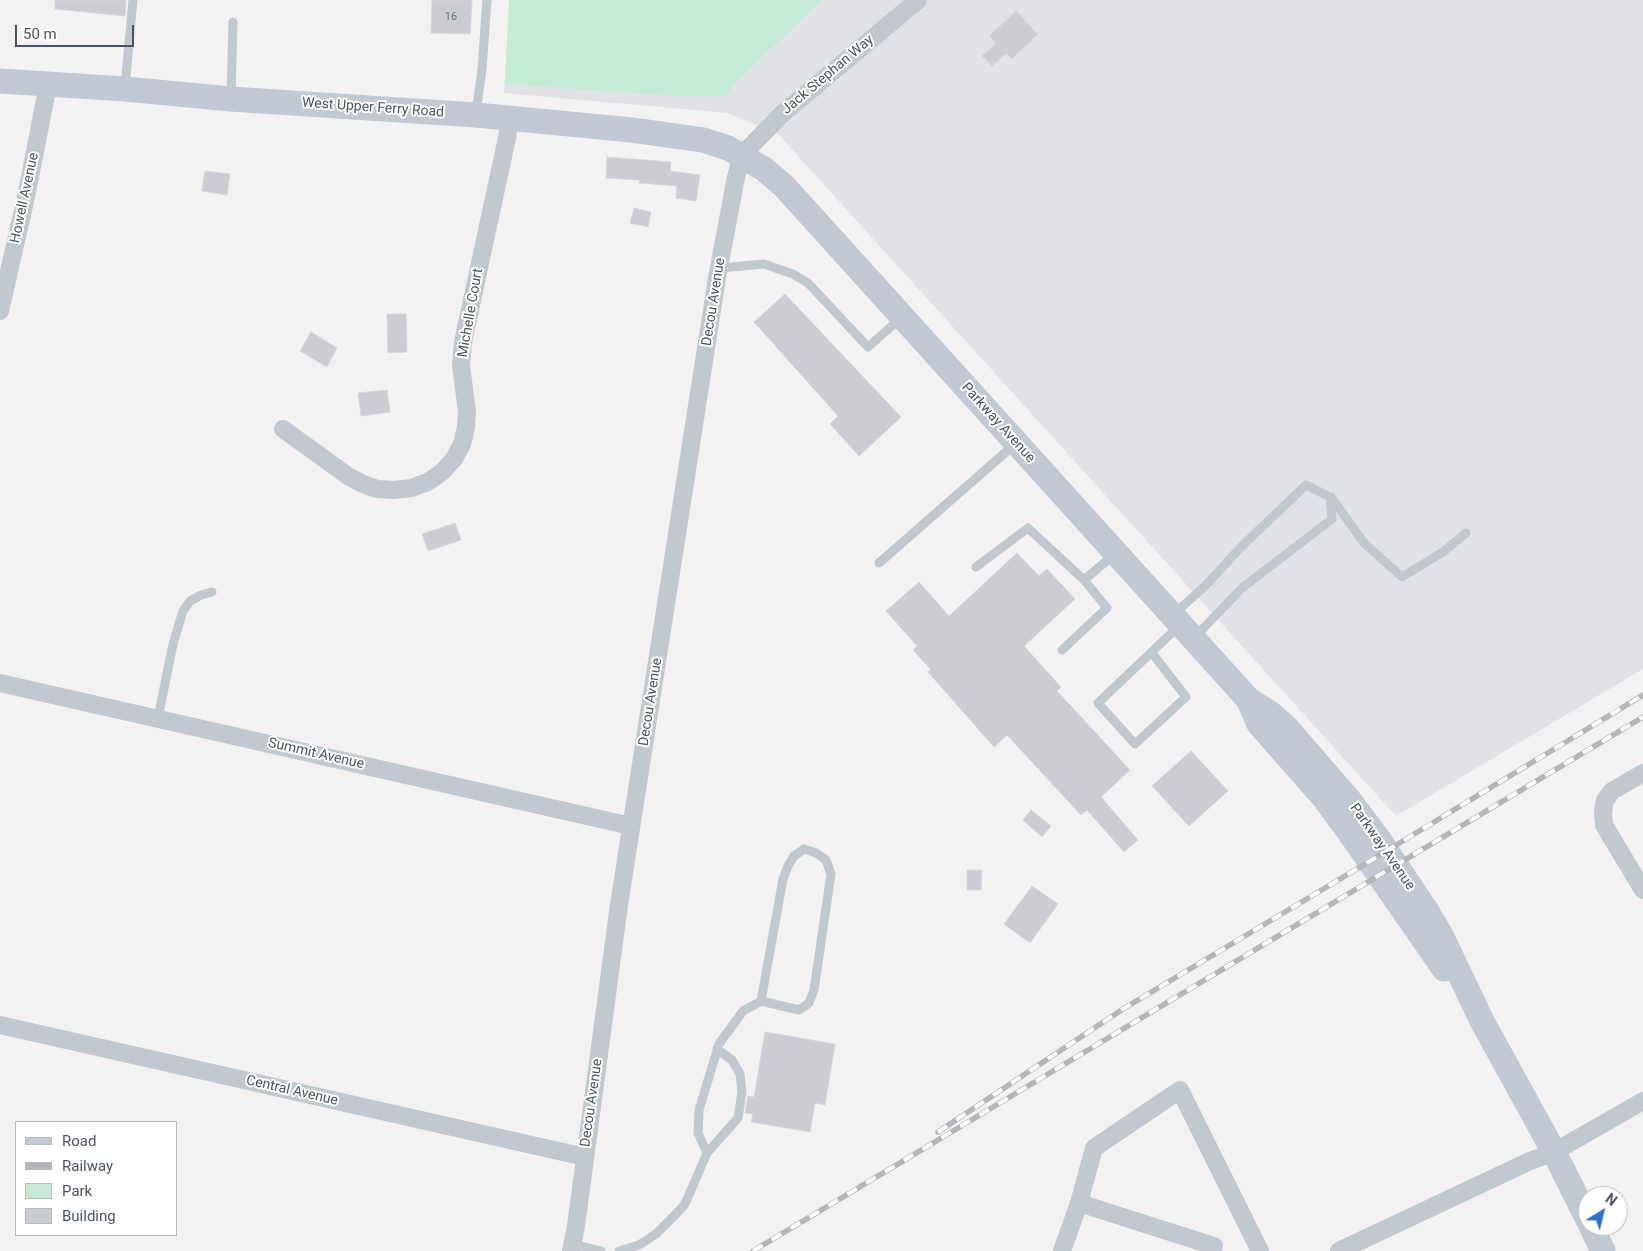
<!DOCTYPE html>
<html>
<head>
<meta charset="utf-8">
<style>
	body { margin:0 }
	#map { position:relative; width:1643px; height:1251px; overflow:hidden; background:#f3f1f1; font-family:Roboto,sans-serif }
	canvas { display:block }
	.legend { position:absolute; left:15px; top:1121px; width:162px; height:115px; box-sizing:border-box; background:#fff; border:1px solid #b7bbbe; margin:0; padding:6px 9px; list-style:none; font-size:15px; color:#4b545c }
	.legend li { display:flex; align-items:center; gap:10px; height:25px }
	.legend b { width:25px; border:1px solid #b7bbbe }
	.north { position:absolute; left:1578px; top:1186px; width:50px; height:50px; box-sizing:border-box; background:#fff; border:1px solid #b7bbbe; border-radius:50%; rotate:36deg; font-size:14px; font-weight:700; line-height:20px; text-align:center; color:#4b545c }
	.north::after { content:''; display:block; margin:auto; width:18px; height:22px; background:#2f71d0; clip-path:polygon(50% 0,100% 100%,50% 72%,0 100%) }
	.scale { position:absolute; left:15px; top:25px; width:119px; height:22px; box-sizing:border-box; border:2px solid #4b545c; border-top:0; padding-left:6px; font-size:15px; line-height:18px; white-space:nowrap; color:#4b545c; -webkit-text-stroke:4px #fff; paint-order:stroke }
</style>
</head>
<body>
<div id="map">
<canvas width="1643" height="1251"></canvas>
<ul class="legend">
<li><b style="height:6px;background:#c1c9d2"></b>Road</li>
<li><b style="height:6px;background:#b4b6ba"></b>Railway</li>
<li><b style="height:14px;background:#c6ebd5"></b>Park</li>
<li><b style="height:14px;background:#cccdd3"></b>Building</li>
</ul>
<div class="north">N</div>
<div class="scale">50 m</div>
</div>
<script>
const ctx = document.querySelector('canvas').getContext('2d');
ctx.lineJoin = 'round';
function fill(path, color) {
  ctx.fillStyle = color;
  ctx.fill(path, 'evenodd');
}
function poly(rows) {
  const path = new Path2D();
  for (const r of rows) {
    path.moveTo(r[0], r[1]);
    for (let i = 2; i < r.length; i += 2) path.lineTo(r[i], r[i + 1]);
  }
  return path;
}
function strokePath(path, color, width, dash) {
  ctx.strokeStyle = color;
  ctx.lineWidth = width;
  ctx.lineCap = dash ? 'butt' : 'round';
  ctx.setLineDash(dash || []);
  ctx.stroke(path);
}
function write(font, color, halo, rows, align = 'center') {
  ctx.font = font + ' Roboto,sans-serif';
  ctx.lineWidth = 4;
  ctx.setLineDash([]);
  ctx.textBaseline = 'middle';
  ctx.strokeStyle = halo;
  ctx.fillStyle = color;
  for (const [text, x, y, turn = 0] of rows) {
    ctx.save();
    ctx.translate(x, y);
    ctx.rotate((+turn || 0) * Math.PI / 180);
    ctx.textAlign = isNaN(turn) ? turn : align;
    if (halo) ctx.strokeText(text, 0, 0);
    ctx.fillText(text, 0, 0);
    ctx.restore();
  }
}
const airport = poly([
	[509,0,1643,0,1643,669,1396,816,779,135,728,113,504,93]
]);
const green = poly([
	[509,0,822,0,733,85,727,96,672,96,505,84]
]);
const building = poly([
	[55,0,126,0,125,16,55,9,55,0],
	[432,0,472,0,470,34,431,33,432,0],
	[1016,11,1038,34,1012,59,1006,53,992,66,982,56,996,43,989,36,1016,11],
	[607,157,671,162,670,171,700,175,696,201,676,198,677,186,639,183,640,180,606,178,607,157],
	[205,171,230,174,227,195,202,191,205,171],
	[634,208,651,212,648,227,630,223,634,208],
	[785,294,901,417,859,456,830,424,838,416,754,322,785,294],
	[387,314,406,314,407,352,388,353,387,314],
	[311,332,337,348,327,367,300,351,311,332],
	[387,390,390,412,361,416,358,393,387,390],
	[455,523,461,540,428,551,422,534,455,523],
	[1017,553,1039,576,1047,569,1075,599,1024,646,1061,687,1057,691,1130,770,1101,797,1138,840,1124,852,1087,810,1081,815,1007,735,994,747,928,672,931,670,913,650,917,646,886,611,919,582,949,616,1017,553],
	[1191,751,1228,791,1189,826,1152,786,1191,751],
	[1031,810,1051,826,1042,837,1023,820,1031,810],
	[967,870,982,870,981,890,967,890,967,870],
	[1032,886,1058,904,1030,943,1004,924,1032,886],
	[765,1032,835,1044,825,1105,815,1103,810,1132,751,1122,753,1114,745,1113,748,1096,754,1097,765,1032]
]);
const service = poly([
	[125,87,133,0],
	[231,97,233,22],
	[476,114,482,69,487,0],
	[719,268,764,264,793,274,808,283,868,347,902,317],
	[1331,497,1364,543,1402,577,1443,552,1466,533],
	[879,563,1014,445],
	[976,567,1028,528,1084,580],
	[1173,615,1206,585,1241,547,1306,485,1330,497,1332,519,1242,588,1195,637],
	[1062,650,1107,608,1084,580,1116,553],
	[1152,653,1186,697,1135,744,1098,703,1180,625],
	[158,718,173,644,183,611,190,601,201,595,212,592],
	[707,1153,698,1133,699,1110,719,1044,743,1011,761,1001,799,1010,809,1003,814,990,831,874,826,860,816,853,804,849,794,856,788,866,783,879,761,1001],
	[573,1244,601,1251],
	[619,1251,639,1245,656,1234,677,1213,685,1204,707,1153,738,1118,742,1092,740,1074,732,1060,717,1049]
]);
const minor = poly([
	[0,311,26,197,48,85],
	[283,429,348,476,363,484,377,489,394,490,411,488,428,482,442,472,454,459,462,444,466,428,467,411,461,366,463,342,507,138,510,117],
	[0,683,631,826],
	[1643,773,1612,791,1605,800,1603,812,1604,825,1643,890],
	[0,1025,585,1157],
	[1079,1203,1214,1246],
	[571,1251,576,1226,619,905,717,278,736,177,742,155,782,114,918,0],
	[1062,1251,1079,1203,1094,1148,1180,1090,1260,1251],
	[1339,1251,1530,1161,1554,1152,1643,1101]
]);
const secondary = poly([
	[0,81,125,89,231,99,476,115,632,130,703,140,728,148,764,169,784,186,1248,699,1270,713,1286,727,1350,801,1380,841,1428,913,1442,937,1482,1021,1554,1152,1588,1220],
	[1249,701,1259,724,1325,799,1347,829,1444,969],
	[1591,1226,1603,1251]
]);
const rail = poly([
	[938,1132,1123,1009,1360,867,1643,695],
	[753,1251,1643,717]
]);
const numberNames = [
	["16",451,17]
];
const streetNames = [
	["Jack Stephan Way",828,75,-40],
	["West Upper Ferry Road",373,108,4],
	["Howell Avenue",25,198,-78],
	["Decou Avenue",714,302,-81],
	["Michelle Court",471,313,-80],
	["Parkway Avenue",998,423,48],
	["Decou Avenue",651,702,-81],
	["Summit Avenue",316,754,13],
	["Parkway Avenue",1382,847,55],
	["Central Avenue",292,1091,13],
	["Decou Avenue",592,1103,-82]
];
fill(airport, '#e1e2e5');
fill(green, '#c6ebd5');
fill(building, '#cccdd3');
strokePath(building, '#d6d7dc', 1);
strokePath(service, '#c1c8ce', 9);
strokePath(minor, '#c1c8ce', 18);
strokePath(secondary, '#c1c9d2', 25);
strokePath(rail, '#b4b6ba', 5.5);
strokePath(rail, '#fff', 4, [11]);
write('11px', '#6b727a', null, numberNames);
write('14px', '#4b545c', '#fff', streetNames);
</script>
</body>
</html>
